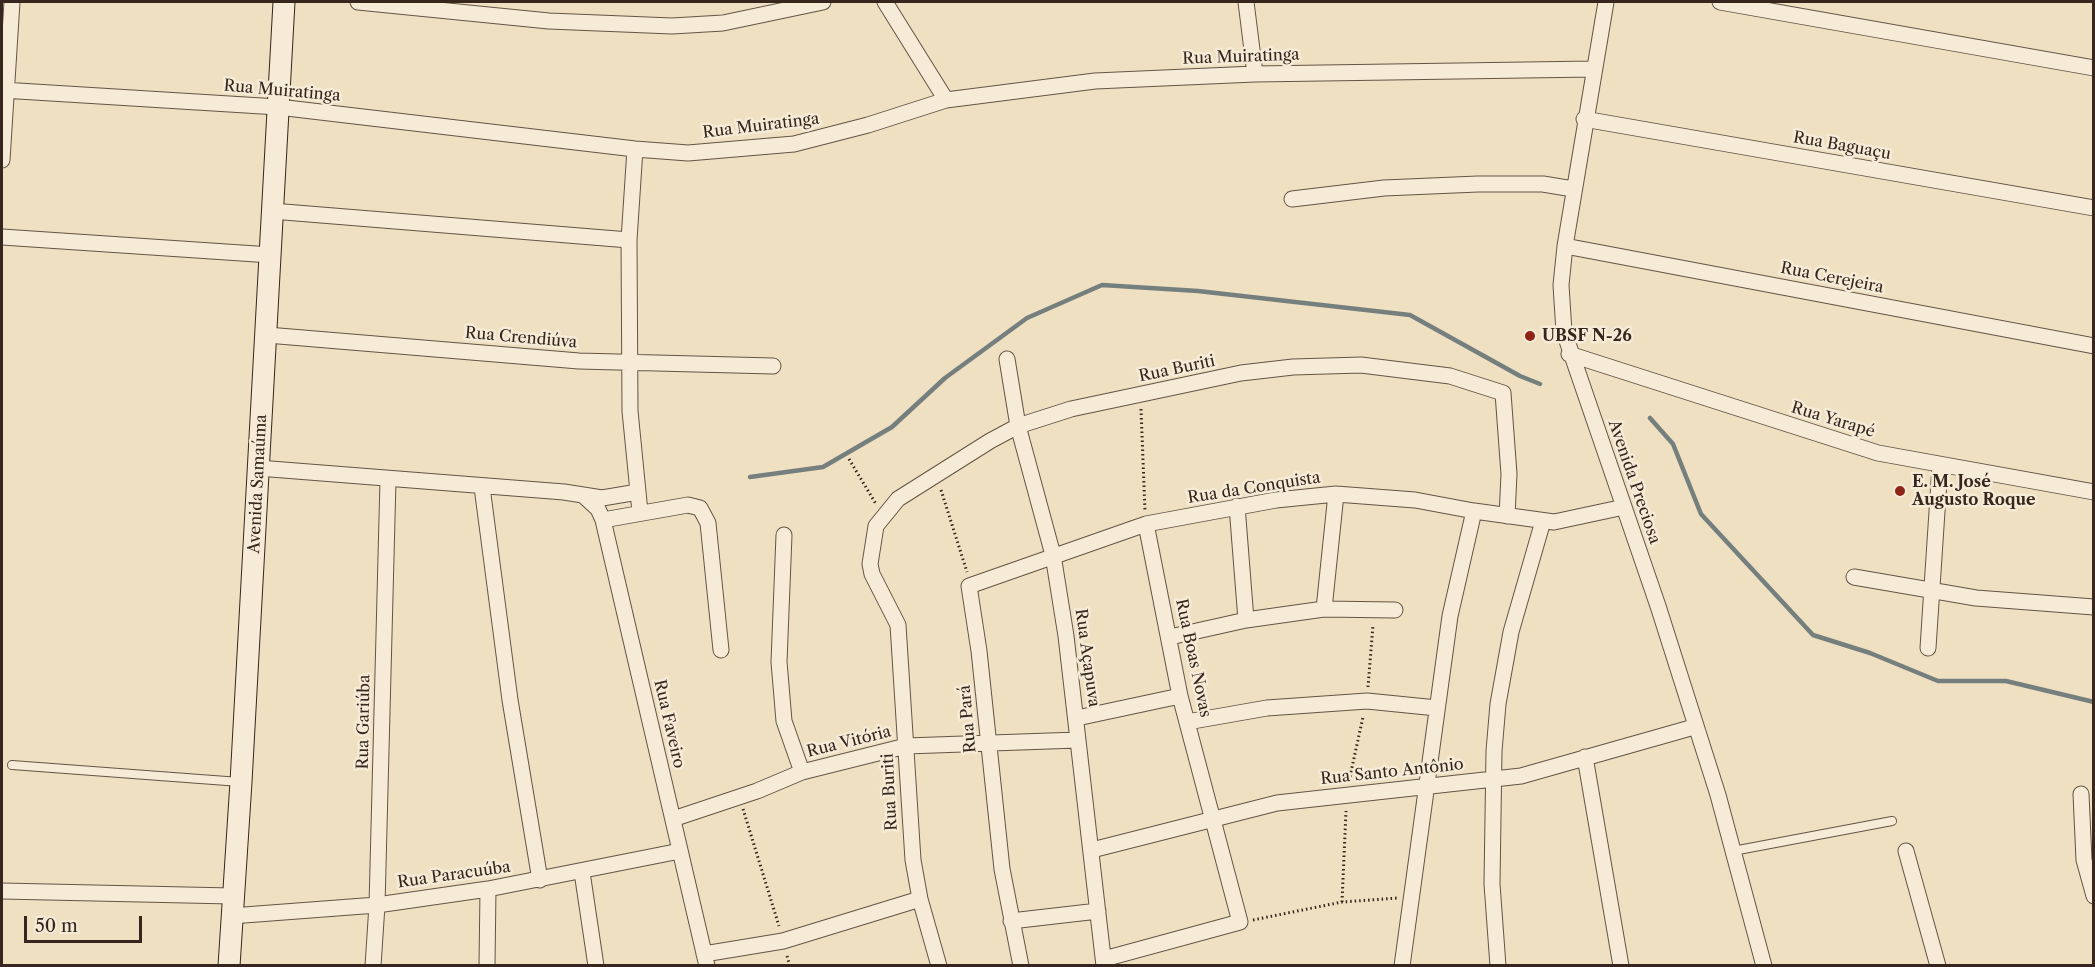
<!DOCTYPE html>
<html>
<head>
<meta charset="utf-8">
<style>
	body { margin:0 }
	#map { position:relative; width:2095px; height:967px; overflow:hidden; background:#efe0c2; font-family:"Libre Caslon Text",serif }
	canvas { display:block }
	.frame { position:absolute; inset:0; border:3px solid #36261d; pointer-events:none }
	.scale { position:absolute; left:24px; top:916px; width:118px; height:27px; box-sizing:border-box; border:3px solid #36261d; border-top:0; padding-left:8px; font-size:18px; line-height:21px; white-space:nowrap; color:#36261d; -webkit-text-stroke:4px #f5ebd7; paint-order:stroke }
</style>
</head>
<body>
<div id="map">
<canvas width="2095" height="967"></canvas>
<div class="frame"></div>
<div class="scale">50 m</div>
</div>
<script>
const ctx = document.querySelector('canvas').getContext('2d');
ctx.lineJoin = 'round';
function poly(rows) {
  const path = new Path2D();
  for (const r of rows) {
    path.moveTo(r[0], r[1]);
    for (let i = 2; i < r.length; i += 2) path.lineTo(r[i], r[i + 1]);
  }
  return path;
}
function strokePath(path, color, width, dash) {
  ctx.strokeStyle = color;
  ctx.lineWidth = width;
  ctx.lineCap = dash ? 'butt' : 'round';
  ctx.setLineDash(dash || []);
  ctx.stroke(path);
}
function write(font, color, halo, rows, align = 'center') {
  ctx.font = font + ' "Libre Caslon Text",serif';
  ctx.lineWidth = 5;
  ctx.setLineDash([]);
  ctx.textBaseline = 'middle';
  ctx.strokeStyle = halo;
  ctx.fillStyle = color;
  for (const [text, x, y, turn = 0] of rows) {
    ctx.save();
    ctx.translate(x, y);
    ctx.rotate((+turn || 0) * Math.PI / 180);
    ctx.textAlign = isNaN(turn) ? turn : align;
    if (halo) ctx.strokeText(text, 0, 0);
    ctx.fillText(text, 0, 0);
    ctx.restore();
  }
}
const stream = poly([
	[1650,418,1673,444,1701,514,1813,635,1870,653,1938,681,2006,681,2094,702],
	[750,477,823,467,892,427,945,378,1027,318,1102,285,1198,291,1410,315,1520,376,1540,384]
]);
const path = poly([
	[1141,409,1145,511],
	[849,459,876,504],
	[941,490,967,572],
	[1368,687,1373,625],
	[1349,781,1363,717],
	[743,809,779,926],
	[1342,902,1346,811],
	[1253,920,1342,902,1398,898],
	[787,956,790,966]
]);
const lane = poly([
	[12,765,240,782],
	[1733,851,1892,821]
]);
const street = poly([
	[358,2,549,21,672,26,723,23,823,2],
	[885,2,946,100],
	[1246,2,1255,74],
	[1606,2,1565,246,1561,285,1564,332,1658,606,1718,795,1764,966],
	[1720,2,2094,68],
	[2,90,278,107,635,149,688,153,794,144,868,125,946,100,1095,81,1255,74,1593,69],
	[1584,119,2094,208],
	[635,149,629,240,630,411,640,512],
	[2,160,12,2],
	[1292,199,1384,188,1478,184,1543,184,1573,189],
	[272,211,629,240],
	[2,237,271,255],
	[1565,246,2094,346],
	[267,335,579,361,773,366],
	[1569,354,1878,453,2094,492],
	[1007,359,1018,426,1053,555,1066,636,1104,966],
	[258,468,564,492,602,498,638,492],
	[482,487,510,700,540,880],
	[585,497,598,509,603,520,707,966],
	[1237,506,1246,620],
	[603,520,688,505,700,508,708,523,721,650],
	[784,535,779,662,784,721,802,772],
	[1854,577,1976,598,2094,607],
	[1324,609,1336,494],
	[1170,637,1246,620,1324,609,1395,610],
	[1928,648,1940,466],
	[1077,718,1180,696],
	[1187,722,1267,708,1367,701,1437,708],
	[1585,757,1621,966],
	[2081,794,2084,860,2094,896],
	[673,819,757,791,802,772,906,746,1078,740],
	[1092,850,1277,803,1521,776,1694,727],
	[1906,851,1938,966],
	[582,872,596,966],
	[2,891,232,896],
	[231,916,377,905,488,889,680,851],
	[1011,921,1098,911],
	[704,954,783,941,920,899],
	[1104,959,1240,922,1180,696,1146,524],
	[373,966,377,905,388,480],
	[487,966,488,889],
	[939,966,920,899,913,860,898,625,872,574,870,564,876,526,898,499,990,441,1018,426,1071,409,1241,373,1293,367,1361,365,1450,376,1503,393,1509,474,1507,516],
	[1021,966,1002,869,979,651,969,586,1146,524,1276,500,1336,494,1415,500,1474,511,1554,522,1624,507],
	[1402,966,1450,616,1474,511],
	[1498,966,1492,884,1494,751,1498,704,1511,632,1543,521]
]);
const secondary = poly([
	[229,966,241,782,284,2]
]);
const markers = [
	[1530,336,6,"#8f2418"],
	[1900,491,6,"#8f2418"]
];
const streetNames = [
	["Rua Muiratinga",1241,57,-2],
	["Rua Muiratinga",282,91,5],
	["Rua Muiratinga",761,126,-7],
	["Rua Baguaçu",1842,146,10],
	["Rua Cerejeira",1832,278,11],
	["Rua Crendiúva",521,338,5],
	["Rua Buriti",1177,369,-12],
	["Rua Yarapé",1833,420,17],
	["Avenida Preciosa",1634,482,71],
	["Avenida Samaúma",258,484,-87],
	["Rua da Conquista",1254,488,-9],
	["Rua Açapuva",1087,658,82],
	["Rua Boas Novas",1193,658,78],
	["Rua Pará",968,719,-95],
	["Rua Gariúba",364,722,-89],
	["Rua Faveiro",669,724,77],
	["Rua Vitória",849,742,-14],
	["Rua Santo Antônio",1392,772,-6],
	["Rua Buriti",890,792,-93],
	["Rua Paracuúba",454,875,-8]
];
const poiNames = [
	["UBSF N-26",1542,336],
	["E. M. José",1912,482],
	["Augusto Roque",1912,500]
];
strokePath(stream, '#757f7e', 4.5);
strokePath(lane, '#645446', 10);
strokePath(street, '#645446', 17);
strokePath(secondary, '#36261d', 23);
strokePath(path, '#36261d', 3, [1.5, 3]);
strokePath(lane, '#f5ebd7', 8);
strokePath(street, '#f5ebd7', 15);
strokePath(secondary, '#f5ebd7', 21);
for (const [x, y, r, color] of markers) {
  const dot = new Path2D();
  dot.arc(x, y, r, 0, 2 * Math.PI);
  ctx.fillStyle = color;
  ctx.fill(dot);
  strokePath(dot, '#f5ebd7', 2);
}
write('16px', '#36261d', '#f5ebd7', streetNames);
write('bold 16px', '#36261d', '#f5ebd7', poiNames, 'left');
</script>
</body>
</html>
